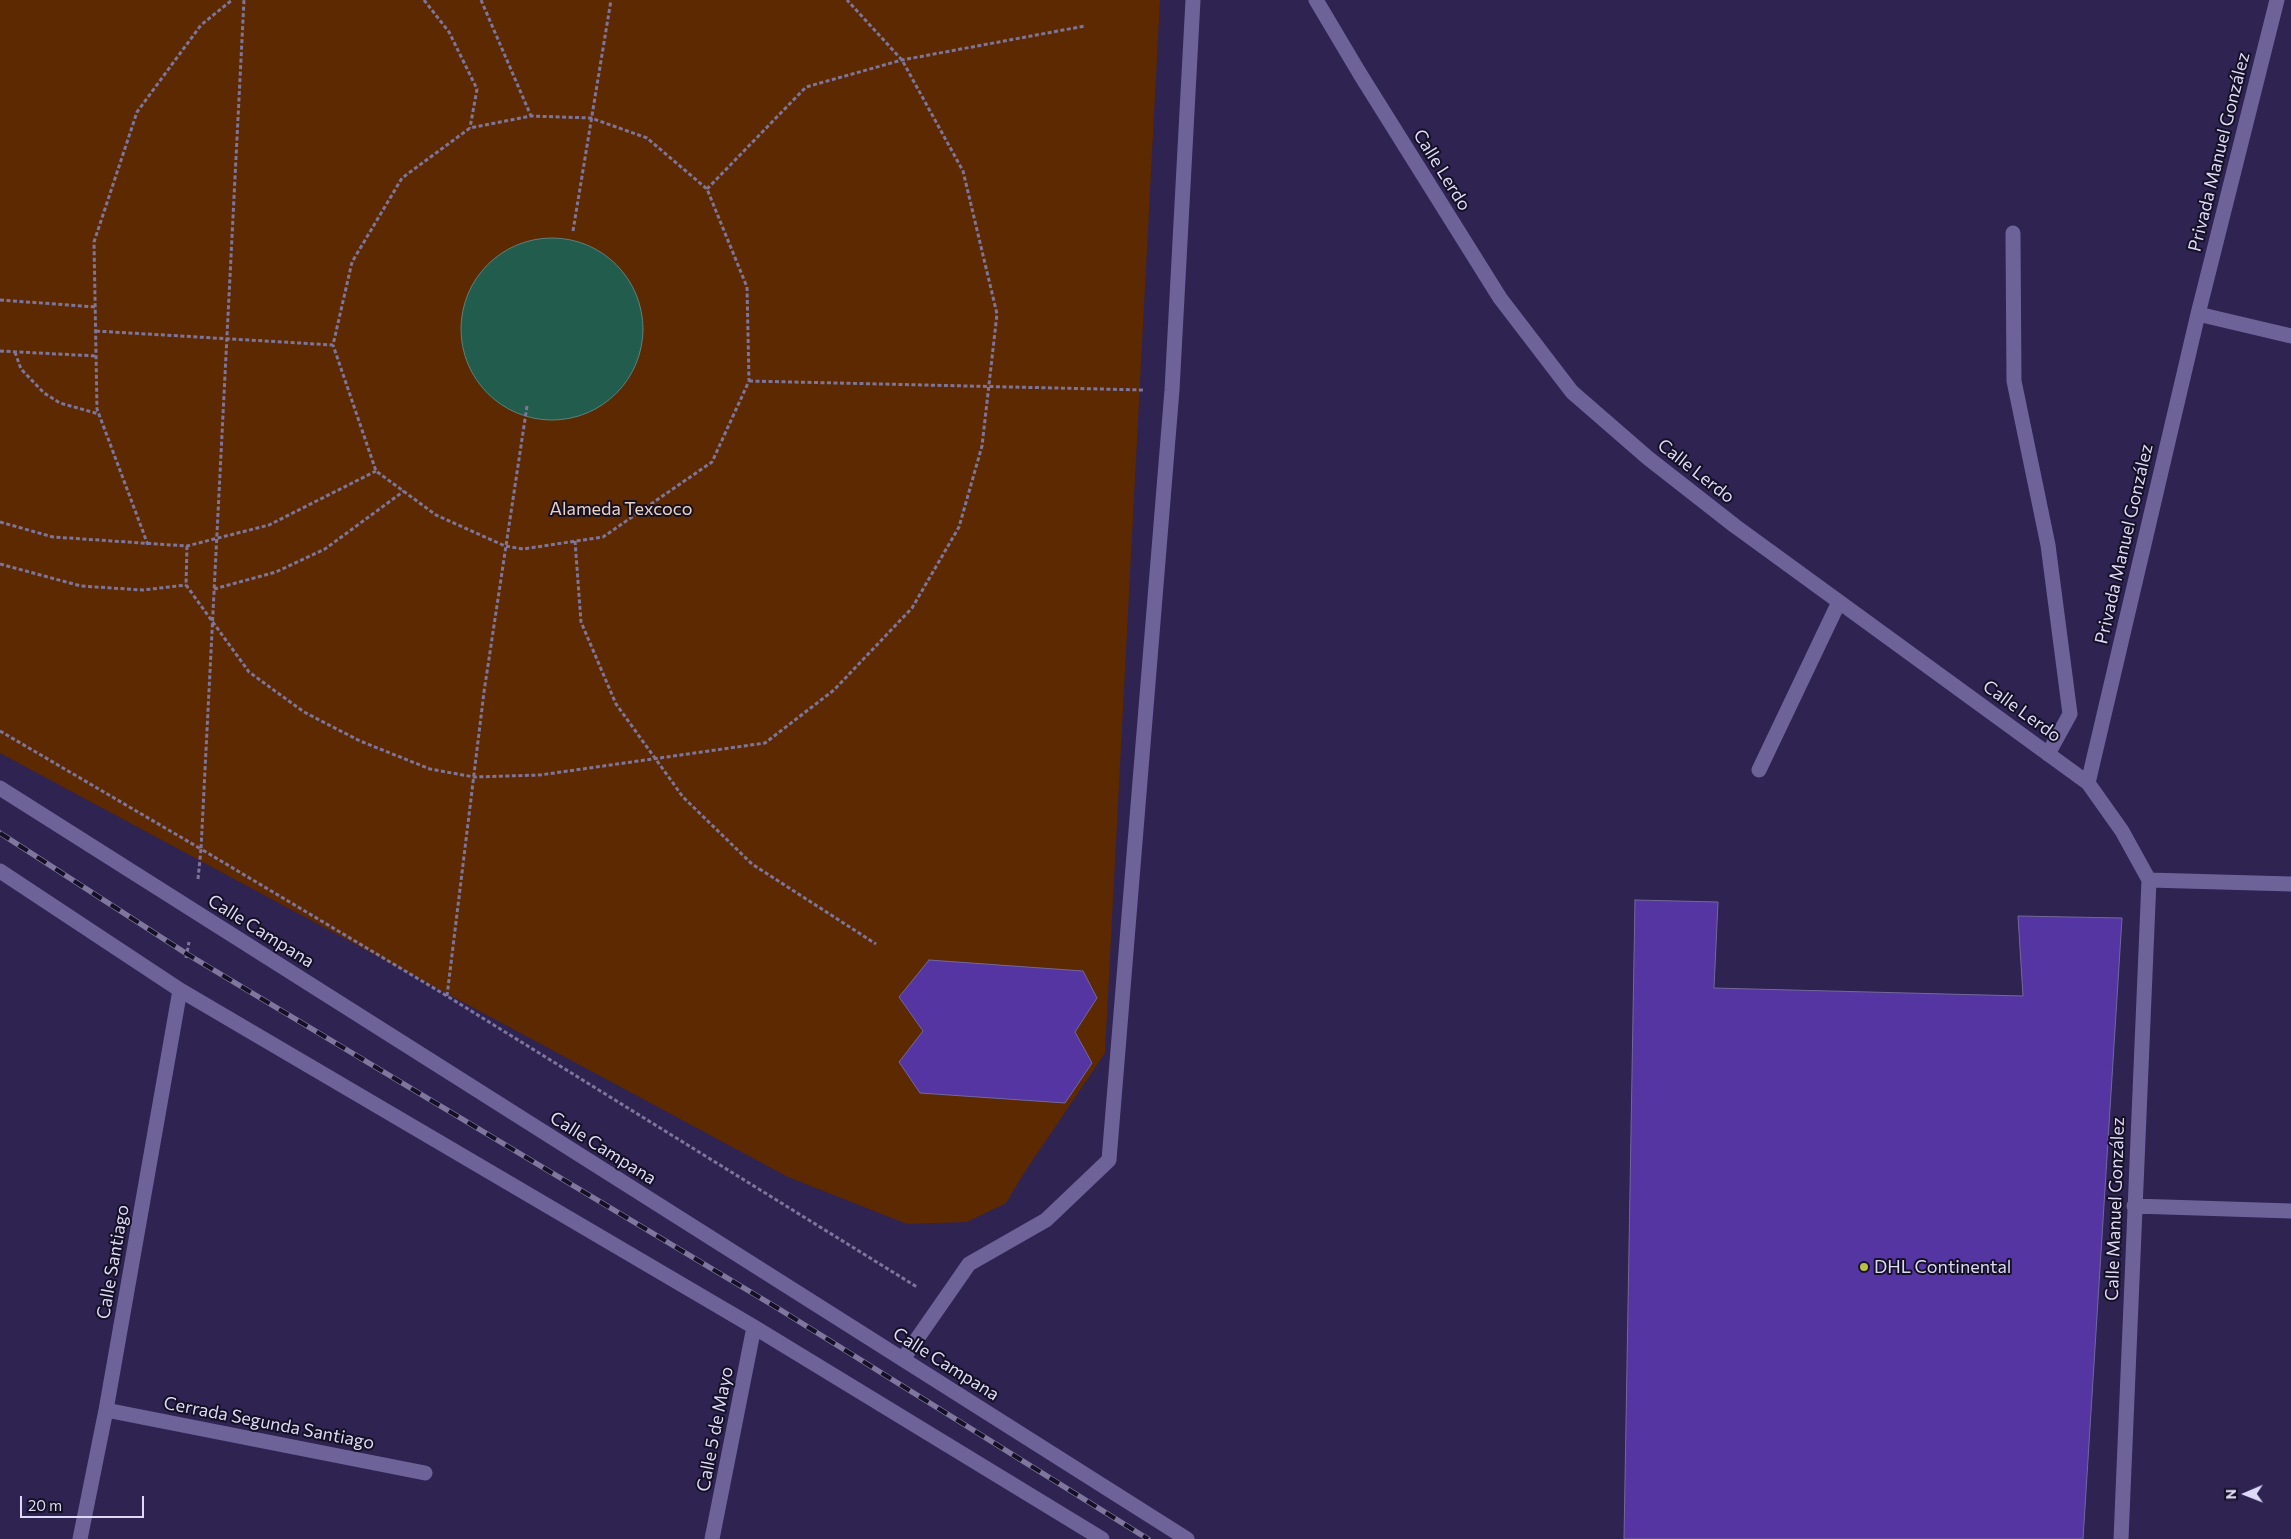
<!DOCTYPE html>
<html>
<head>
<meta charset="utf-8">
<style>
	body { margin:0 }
	#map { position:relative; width:2291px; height:1539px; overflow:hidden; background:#2e2351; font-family:Commissioner,sans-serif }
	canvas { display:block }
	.north { position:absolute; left:2221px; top:1469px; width:50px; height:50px; -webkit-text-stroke:4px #151125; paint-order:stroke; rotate:269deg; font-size:14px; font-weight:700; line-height:20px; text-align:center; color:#ddd9f7 }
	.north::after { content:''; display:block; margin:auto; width:18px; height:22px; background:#ddd9f7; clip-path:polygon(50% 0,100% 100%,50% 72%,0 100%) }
	.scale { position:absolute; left:20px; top:1496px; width:124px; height:22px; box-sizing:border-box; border:2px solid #ddd9f7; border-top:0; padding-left:6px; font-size:15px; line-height:18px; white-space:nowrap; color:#ddd9f7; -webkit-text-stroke:4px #151125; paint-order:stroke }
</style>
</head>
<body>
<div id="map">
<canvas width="2291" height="1539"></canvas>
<div class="north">N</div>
<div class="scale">20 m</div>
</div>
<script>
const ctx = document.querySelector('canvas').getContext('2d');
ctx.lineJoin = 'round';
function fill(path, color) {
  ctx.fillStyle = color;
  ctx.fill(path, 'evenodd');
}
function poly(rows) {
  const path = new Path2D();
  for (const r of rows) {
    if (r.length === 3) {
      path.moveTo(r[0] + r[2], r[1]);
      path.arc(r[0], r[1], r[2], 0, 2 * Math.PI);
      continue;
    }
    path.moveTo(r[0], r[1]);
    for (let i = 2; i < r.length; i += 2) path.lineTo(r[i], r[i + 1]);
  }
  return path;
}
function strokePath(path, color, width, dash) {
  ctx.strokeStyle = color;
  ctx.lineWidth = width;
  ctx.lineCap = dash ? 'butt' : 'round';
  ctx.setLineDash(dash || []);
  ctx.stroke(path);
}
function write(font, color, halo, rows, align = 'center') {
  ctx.font = font + ' Commissioner,sans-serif';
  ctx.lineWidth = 4;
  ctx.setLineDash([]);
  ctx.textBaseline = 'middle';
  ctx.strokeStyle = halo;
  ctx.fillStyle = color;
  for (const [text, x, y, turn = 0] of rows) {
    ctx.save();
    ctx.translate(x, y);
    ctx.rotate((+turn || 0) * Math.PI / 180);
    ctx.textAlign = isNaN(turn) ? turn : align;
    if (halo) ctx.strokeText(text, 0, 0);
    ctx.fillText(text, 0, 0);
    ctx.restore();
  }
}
const green = poly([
	[0,0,1160,0,1105,1053,1024,1173,1006,1203,967,1222,907,1224,788,1177,0,753]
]);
const water = poly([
	[552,329,91]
]);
const building = poly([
	[1635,900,1718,902,1714,988,2023,996,2018,916,2122,918,2083,1539,1624,1539,1635,900],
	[929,960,1083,971,1097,998,1075,1032,1092,1063,1065,1103,920,1093,899,1062,923,1031,899,997,929,960]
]);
const path = poly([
	[424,0,449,32,477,89,470,128],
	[481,0,531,116],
	[707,189,806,87,902,60,1085,26],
	[573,231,611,0],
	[0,300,96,307],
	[96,331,333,345,352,262,402,178,470,128,531,116,591,118,647,138,707,189,747,287,749,381,712,462,603,537,523,549,505,546,436,515,376,471,333,345],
	[0,351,97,356],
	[15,352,21,369,44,393,60,403,99,414],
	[749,381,1143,390],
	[0,522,53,537,187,546,269,525,376,471],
	[575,541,581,622,616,704,683,797,752,864,876,944],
	[148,545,97,409,94,242,137,112,201,25,232,0],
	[187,546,186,585,249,672,304,712,360,741,430,769,474,777,540,775,765,743,834,690,912,608,959,527,982,446,997,314,963,171,902,60,847,0],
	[0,564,81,586,143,590,186,585],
	[214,589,276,572,325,549,404,491],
	[0,731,201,849,244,0],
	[198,879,201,849,447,996,917,1287],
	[186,958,189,942],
	[447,996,484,692,527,406]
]);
const lane = poly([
	[2013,233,2014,381,2048,545,2070,714,2048,754],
	[1759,770,1839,602],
	[903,1359,969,1264,1046,1220,1109,1160,1172,390,1193,0]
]);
const street = poly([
	[1316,0,1360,74,1500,298,1572,392,1648,458,1735,526,2088,783,2122,831,2149,880],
	[2198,314,2291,336],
	[2088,783,2198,314,2277,0],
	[0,788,1187,1539],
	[0,871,180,990,754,1327,1102,1539],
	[2149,880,2291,884],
	[2134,1206,2291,1211],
	[106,1410,425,1473],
	[80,1539,106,1410,180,990],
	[712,1539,754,1327],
	[2121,1539,2149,880]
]);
const rail = poly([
	[0,833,187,954,779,1309,1148,1539]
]);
const markers = [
	[1864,1267,5,"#bac045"]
];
const streetNames = [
	["Privada Manuel González",2219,152,-76],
	["Calle Lerdo",1442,170,58],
	["Calle Lerdo",1696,471,38],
	["Privada Manuel González",2124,544,-77],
	["Calle Lerdo",2022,711,36],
	["Calle Campana",261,931,32],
	["Calle Campana",603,1148,32],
	["Calle Manuel González",2115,1209,-88],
	["Calle Santiago",113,1262,-80],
	["Calle Campana",946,1364,32],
	["Cerrada Segunda Santiago",269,1423,11],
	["Calle 5 de Mayo",715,1429,-79]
];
const parkNames = [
	["Alameda Texcoco",621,509]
];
const poiNames = [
	["DHL Continental",1874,1267]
];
fill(green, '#5c2900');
fill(water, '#225c4c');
strokePath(water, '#5a827f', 1);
fill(building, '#5535a1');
strokePath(building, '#72689d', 1);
strokePath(path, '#7d759c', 3, [4, 2.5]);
strokePath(lane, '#6d6398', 15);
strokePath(street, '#6d6398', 15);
strokePath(rail, '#7f779e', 5.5);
strokePath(rail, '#151125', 4, [11]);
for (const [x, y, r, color] of markers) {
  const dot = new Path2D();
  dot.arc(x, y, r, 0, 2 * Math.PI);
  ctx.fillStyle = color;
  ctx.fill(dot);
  strokePath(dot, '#151125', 2);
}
write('18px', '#ddd9f7', '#151125', streetNames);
write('18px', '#edd1c0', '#151125', parkNames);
write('18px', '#ddd9f7', '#151125', poiNames, 'left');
</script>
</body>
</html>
